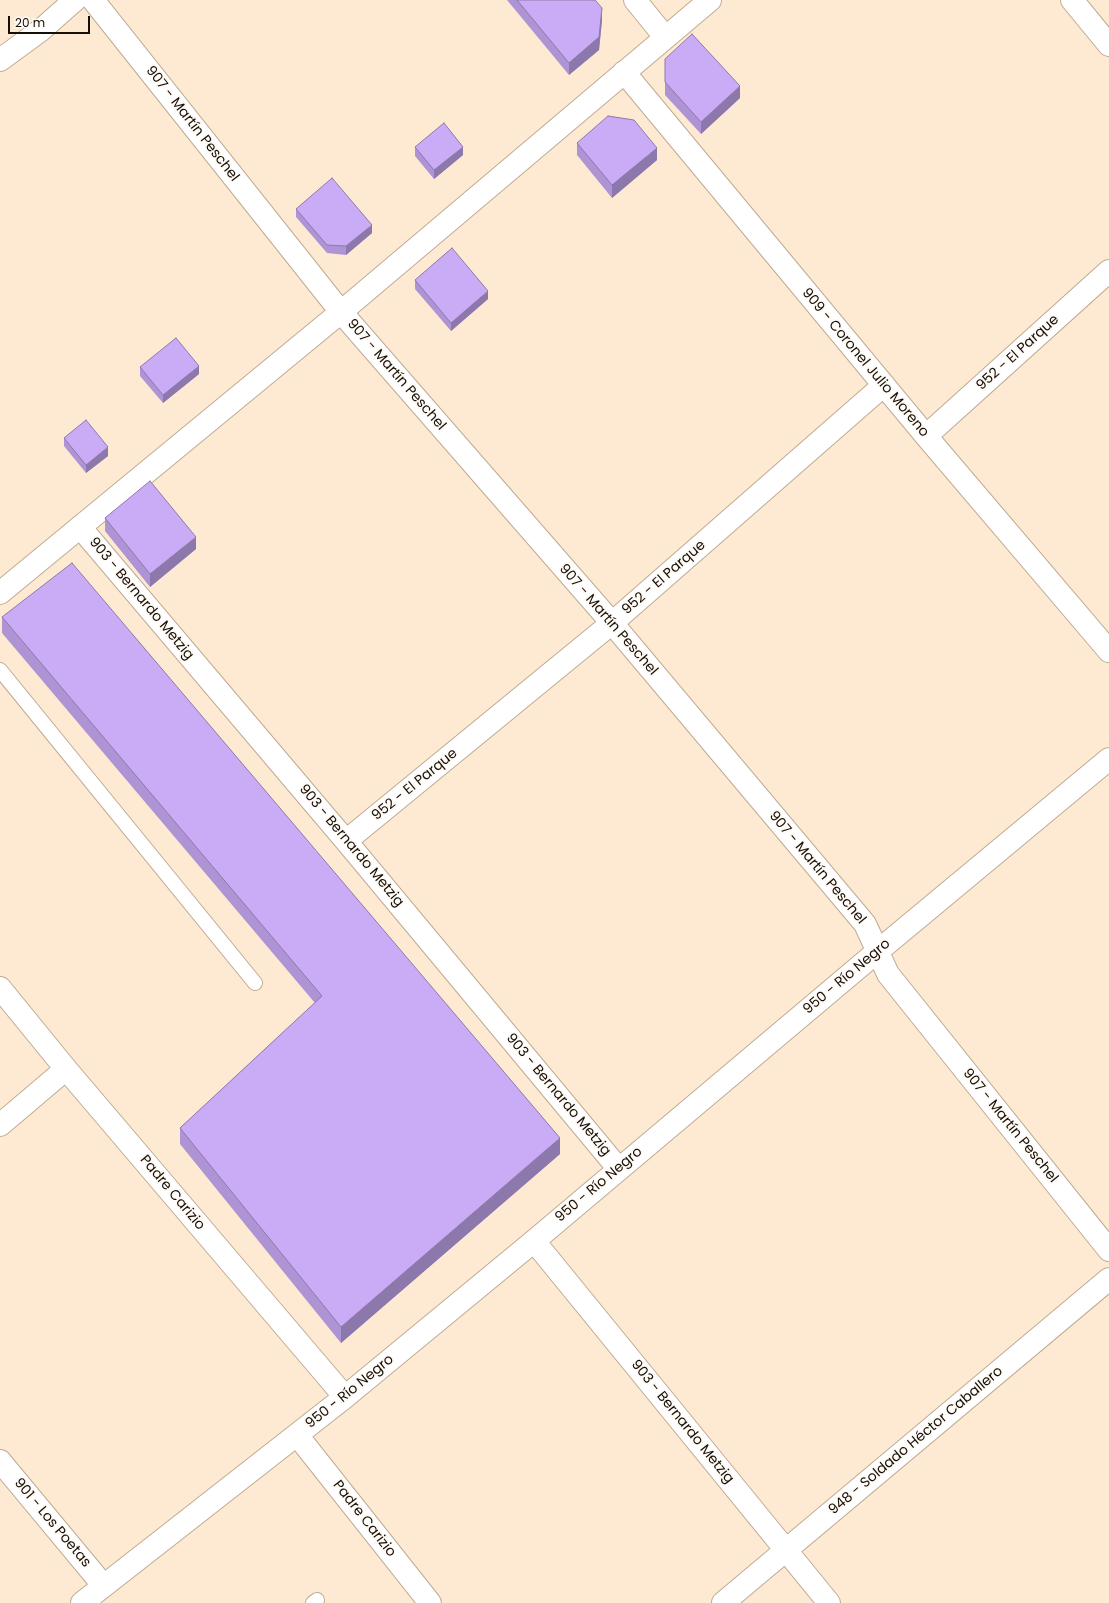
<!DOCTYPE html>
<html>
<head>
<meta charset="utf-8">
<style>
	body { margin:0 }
	#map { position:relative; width:1109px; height:1603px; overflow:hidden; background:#feead2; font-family:Poppins,sans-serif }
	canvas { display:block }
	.scale { position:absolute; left:8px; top:16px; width:82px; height:18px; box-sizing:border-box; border:2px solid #160f07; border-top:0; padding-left:5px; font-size:12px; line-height:14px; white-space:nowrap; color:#160f07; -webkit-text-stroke:3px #fefaf5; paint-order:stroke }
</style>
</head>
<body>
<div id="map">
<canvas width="1109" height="1603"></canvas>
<div class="scale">20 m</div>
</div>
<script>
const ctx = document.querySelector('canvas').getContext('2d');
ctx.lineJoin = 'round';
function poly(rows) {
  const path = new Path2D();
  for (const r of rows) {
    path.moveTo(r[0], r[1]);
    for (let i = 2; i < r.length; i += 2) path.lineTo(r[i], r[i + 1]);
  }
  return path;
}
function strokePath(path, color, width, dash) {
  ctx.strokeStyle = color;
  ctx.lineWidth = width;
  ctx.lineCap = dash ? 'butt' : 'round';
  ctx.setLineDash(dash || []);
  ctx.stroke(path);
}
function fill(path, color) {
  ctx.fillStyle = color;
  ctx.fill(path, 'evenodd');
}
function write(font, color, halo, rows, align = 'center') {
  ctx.font = font + ' Poppins,sans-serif';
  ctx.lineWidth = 3.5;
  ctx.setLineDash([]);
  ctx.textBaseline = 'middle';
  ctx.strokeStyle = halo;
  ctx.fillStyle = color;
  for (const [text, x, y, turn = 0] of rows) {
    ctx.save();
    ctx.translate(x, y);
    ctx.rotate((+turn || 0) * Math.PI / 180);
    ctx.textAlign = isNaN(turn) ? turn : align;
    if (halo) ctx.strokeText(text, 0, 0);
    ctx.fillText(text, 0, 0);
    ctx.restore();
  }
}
const lane = poly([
	[0,670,255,983],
	[313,1603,317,1600]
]);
const street = poly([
	[93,0,341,312,612,623,865,924,888,974,1109,1250],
	[635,0,665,37],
	[1072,0,1109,45],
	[0,60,41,30,75,0],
	[624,72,926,436,1109,651],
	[926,436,1109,271],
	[80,527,346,841,618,1168],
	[346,841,612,623,884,385],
	[0,988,66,1069,345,1397],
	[0,1125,66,1069],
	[534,1241,829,1603],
	[297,1435,430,1603],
	[0,1461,103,1585],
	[82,1603,345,1397,534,1241,878,951,1109,759],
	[723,1603,1109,1279]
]);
const secondary = poly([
	[0,593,341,312,710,0]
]);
const wall = poly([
	[507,0,595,0,602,20,599,50,569,75],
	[665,59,740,98,701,134,665,95],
	[577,143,657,160,612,198,577,155],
	[415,147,463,155,434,179,415,156],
	[296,209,372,233,346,255,327,253,296,217],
	[415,280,488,299,451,331,415,289],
	[140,367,199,374,163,403,140,376],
	[64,438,108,456,86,473,64,446],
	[105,518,196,549,150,587,105,531],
	[2,617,560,1154,341,1343,180,1144,180,1128,315,1003,2,633]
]);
const shadedWall = poly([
	[602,8,602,20,599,50,569,75,569,63],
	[740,86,740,98,701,134,701,122],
	[463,147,463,155,434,179,434,170],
	[657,148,657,160,612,198,612,185],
	[372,225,372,233,346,255,346,246],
	[488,291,488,299,451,331,451,323],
	[199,366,199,374,163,403,163,395],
	[108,447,108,456,86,473,86,465],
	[196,537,196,549,150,587,150,574],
	[560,1138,560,1154,341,1343,341,1327]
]);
const building = poly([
	[517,0,595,0,602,8,599,37,569,63,517,0],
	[692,34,740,86,701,122,665,82,665,59,692,34],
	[608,116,634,120,657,148,612,185,577,143,608,116],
	[444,123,463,147,434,170,415,147,444,123],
	[332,178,372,225,346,246,327,245,296,209,332,178],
	[452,248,488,291,451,323,415,280,452,248],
	[176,338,199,366,163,395,140,367,176,338],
	[86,420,108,447,86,465,64,438,86,420],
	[150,481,196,537,150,574,105,518,150,481],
	[72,563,560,1138,341,1327,180,1128,322,996,2,617,72,563]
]);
const streetNames = [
	["907 - Martín Peschel",192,124,52],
	["952 - El Parque",1018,353,-42],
	["909 - Coronel Julio Moreno",865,363,50],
	["907 - Martín Peschel",396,375,49],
	["952 - El Parque",664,578,-41],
	["903 - Bernardo Metzig",141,599,50],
	["907 - Martín Peschel",608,620,49],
	["952 - El Parque",415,785,-39],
	["903 - Bernardo Metzig",351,846,50],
	["907 - Martín Peschel",817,868,50],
	["950 - Río Negro",847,977,-40],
	["903 - Bernardo Metzig",558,1095,50],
	["907 - Martín Peschel",1010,1126,51],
	["950 - Río Negro",599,1185,-40],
	["Padre Carizio",172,1193,50],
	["950 - Río Negro",350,1392,-39],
	["903 - Bernardo Metzig",682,1422,51],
	["948 - Soldado Héctor Caballero",916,1441,-40],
	["Padre Carizio",364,1519,52],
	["901 - Los Poetas",52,1523,50]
];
strokePath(lane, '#beab94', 16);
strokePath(street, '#beab94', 24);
strokePath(secondary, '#beab94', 24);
strokePath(lane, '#fff', 14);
strokePath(street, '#fff', 22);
strokePath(secondary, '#fff', 22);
fill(wall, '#ae94d4');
fill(shadedWall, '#8d78ac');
fill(building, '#caacf6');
strokePath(building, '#8d78ac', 1);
write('14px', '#160f07', '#fefaf5', streetNames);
</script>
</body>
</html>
